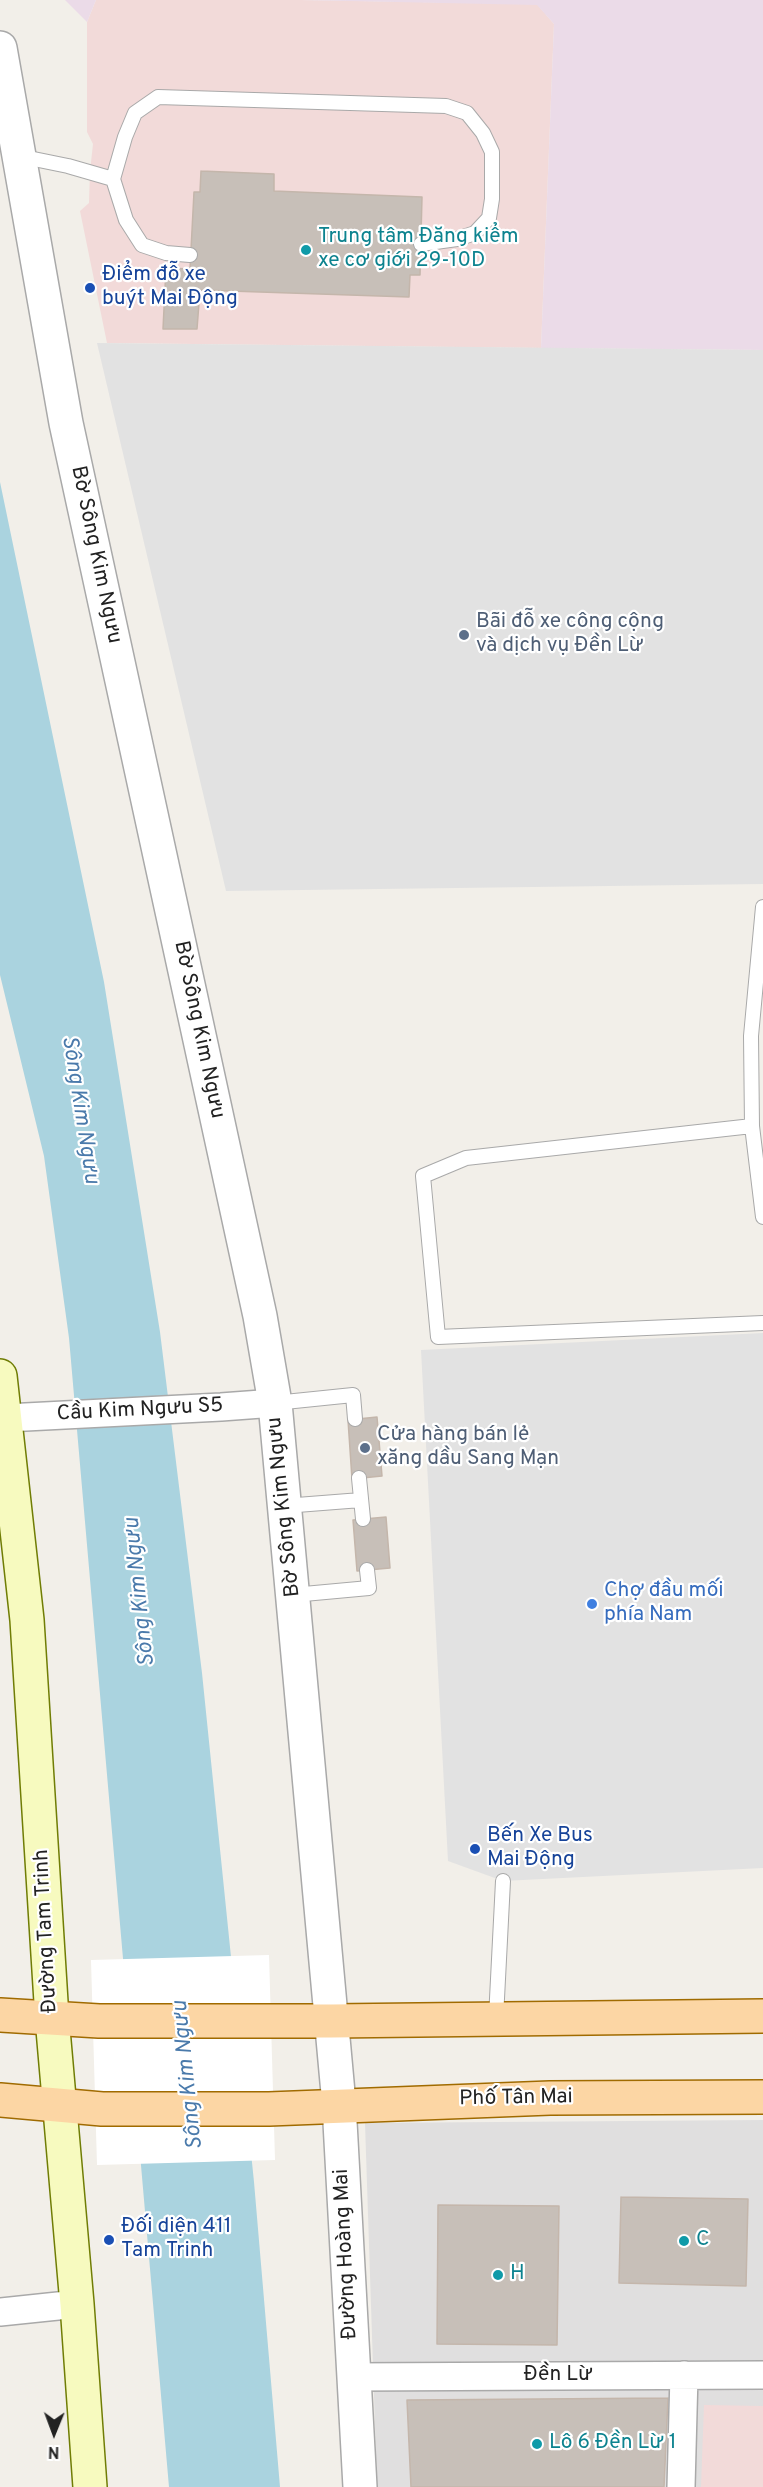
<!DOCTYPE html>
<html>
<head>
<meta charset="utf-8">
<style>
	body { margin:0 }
	#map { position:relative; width:763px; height:2487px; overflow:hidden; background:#f2efe9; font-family:Overpass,sans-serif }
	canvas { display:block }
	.north { position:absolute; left:24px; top:2403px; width:60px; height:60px; -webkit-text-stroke:4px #fff; paint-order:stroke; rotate:181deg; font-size:16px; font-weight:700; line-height:24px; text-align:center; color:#222 }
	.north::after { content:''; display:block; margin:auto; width:21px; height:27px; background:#222; clip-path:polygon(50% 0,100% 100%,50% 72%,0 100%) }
</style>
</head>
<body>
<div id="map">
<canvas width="763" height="2487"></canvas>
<div class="north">N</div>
</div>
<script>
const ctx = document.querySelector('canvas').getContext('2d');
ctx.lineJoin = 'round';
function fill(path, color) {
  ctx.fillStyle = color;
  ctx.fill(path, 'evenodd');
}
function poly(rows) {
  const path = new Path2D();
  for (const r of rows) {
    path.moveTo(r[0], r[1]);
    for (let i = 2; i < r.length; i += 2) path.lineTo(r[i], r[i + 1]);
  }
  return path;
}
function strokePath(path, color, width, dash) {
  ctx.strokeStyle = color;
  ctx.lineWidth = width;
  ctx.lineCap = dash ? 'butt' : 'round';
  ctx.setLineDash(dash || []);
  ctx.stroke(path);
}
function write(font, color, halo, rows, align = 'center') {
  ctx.font = font + ' Overpass,sans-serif';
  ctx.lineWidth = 4.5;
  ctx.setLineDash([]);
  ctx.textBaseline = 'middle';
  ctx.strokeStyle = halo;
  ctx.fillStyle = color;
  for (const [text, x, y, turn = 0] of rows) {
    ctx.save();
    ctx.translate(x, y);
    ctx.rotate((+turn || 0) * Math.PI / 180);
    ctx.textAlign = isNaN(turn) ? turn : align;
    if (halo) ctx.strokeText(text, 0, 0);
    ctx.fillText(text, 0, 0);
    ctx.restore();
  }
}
const residential = poly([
	[763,2120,763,2487,377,2487,365,2123]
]);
const commercial = poly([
	[96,0,301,0,537,4,554,24,541,348,107,343,80,211,89,203,90,171,93,144,87,132,87,22],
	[704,2405,763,2406,763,2487,701,2487]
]);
const industrial = poly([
	[65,0,96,0,87,22],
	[301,0,763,0,763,350,541,348,554,24,537,5]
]);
const parking = poly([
	[97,343,763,350,763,884,226,891],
	[763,1333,763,1868,503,1881,448,1861,421,1350]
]);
const water = poly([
	[0,482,104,982,160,1332,202,1673,254,2182,280,2487,169,2487,69,1338,44,1156,0,975]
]);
const pier = poly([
	[269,1955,275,2160,97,2165,91,1960]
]);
const building = poly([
	[201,171,274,174,274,191,422,197,420,275,410,275,409,297,200,290,197,329,163,329,166,268,190,269,194,192,200,192,201,171],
	[377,1417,382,1476,352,1479,348,1420,377,1417],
	[386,1517,390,1568,357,1571,353,1520,386,1517],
	[621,2197,748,2199,746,2286,619,2283,621,2197],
	[438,2205,559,2206,557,2345,437,2344,438,2205],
	[668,2398,664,2487,411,2487,407,2400,668,2398]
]);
const service = poly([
	[19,156,68,166,113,179],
	[190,255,166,253,142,245,126,220,113,179,125,137,135,113,158,97,446,106,467,113,483,133,492,152,492,199,489,218,475,233,457,239,421,244],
	[763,907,751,1036,752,1126,466,1158,423,1176,438,1337,763,1323],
	[752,1126,763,1217],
	[275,1403,353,1395,355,1419],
	[359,1478,363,1519],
	[284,1506,361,1500],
	[293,1595,369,1588,367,1570],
	[496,2018,503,1881]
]);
const minor = poly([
	[6,1418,221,1407,275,1403],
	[0,2312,77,2304],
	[353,2377,763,2375],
	[681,2487,684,2375]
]);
const tertiary = poly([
	[0,48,66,423,260,1316,275,1403,339,2104,360,2487]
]);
const secondary = poly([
	[0,1376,27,1620,52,2018,77,2304,90,2487]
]);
const primary = poly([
	[0,2015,99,2021,332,2021,763,2016],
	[0,2100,102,2109,269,2109,550,2098,763,2097]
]);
const markers = [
	[306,250,6,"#0f9aa8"],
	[90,288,6,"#1a4fb4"],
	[464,635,6,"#5c6f8a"],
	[365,1448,6,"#5c6f8a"],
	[592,1604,6,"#3f7fe0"],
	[475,1849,6,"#1a4fb4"],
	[109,2240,6,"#1a4fb4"],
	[684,2241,6,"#0f9aa8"],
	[498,2275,6,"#0f9aa8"],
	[537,2444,6,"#0f9aa8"]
];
const cultureNames = [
	["Trung tâm Đăng kiểm",318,238],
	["xe cơ giới 29-10D",318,262],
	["C",696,2241],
	["H",510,2275],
	["Lô 6 Đền Lừ 1",549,2444]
];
const transitNames = [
	["Điểm đỗ xe",102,276],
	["buýt Mai Động",102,300],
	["Bến Xe Bus",487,1837],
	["Mai Động",487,1861],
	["Đối diện 411",121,2228],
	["Tam Trinh",121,2252]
];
const streetNames = [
	["Bờ Sông Kim Ngưu",95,555,78],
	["Bờ Sông Kim Ngưu",198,1030,78],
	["Cầu Kim Ngưu S5",140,1411,-3],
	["Bờ Sông Kim Ngưu",285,1507,-96],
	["Đường Tam Trinh",47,1931,-93],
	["Phố Tân Mai",516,2099,-1],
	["Đường Hoàng Mai",347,2254,-93],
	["Đền Lừ",558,2376]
];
const serviceNames = [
	["Bãi đỗ xe công cộng",476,623],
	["và dịch vụ Đền Lừ",476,647],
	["Cửa hàng bán lẻ",377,1436],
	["xăng dầu Sang Mạn",377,1460]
];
const shopNames = [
	["Chợ đầu mối",604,1592],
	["phía Nam",604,1616]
];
const waterNames = [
	["Sông Kim Ngưu",79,1110,81],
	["Sông Kim Ngưu",141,1592,-96],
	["Sông Kim Ngưu",189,2075,-96]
];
fill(residential, '#e0dfdf');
fill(commercial, '#f2dad9');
fill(industrial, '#ebdbe8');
fill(parking, '#e2e2e2');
fill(water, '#aad3df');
fill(pier, '#fff');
fill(building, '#c7bfb8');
strokePath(building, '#c4b6ab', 1.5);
strokePath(service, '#a9a9a9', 16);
strokePath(minor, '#a9a9a9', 30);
strokePath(tertiary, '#a9a9a9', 36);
strokePath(secondary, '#707d05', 36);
strokePath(primary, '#a06b00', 36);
strokePath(service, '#fff', 14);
strokePath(minor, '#fff', 27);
strokePath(tertiary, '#fff', 33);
strokePath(secondary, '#f7fabf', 33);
strokePath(primary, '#fcd6a4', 33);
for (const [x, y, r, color] of markers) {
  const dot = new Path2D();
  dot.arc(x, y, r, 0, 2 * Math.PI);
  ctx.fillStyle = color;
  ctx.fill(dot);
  strokePath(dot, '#fff', 2);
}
write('21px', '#0d838f', '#fff', cultureNames, 'left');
write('21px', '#164399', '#fff', transitNames, 'left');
write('21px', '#222', '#fff', streetNames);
write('21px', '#4e5e75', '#fff', serviceNames, 'left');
write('21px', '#366cbe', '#fff', shopNames, 'left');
write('italic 22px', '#4a7aab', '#fff', waterNames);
</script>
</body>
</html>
